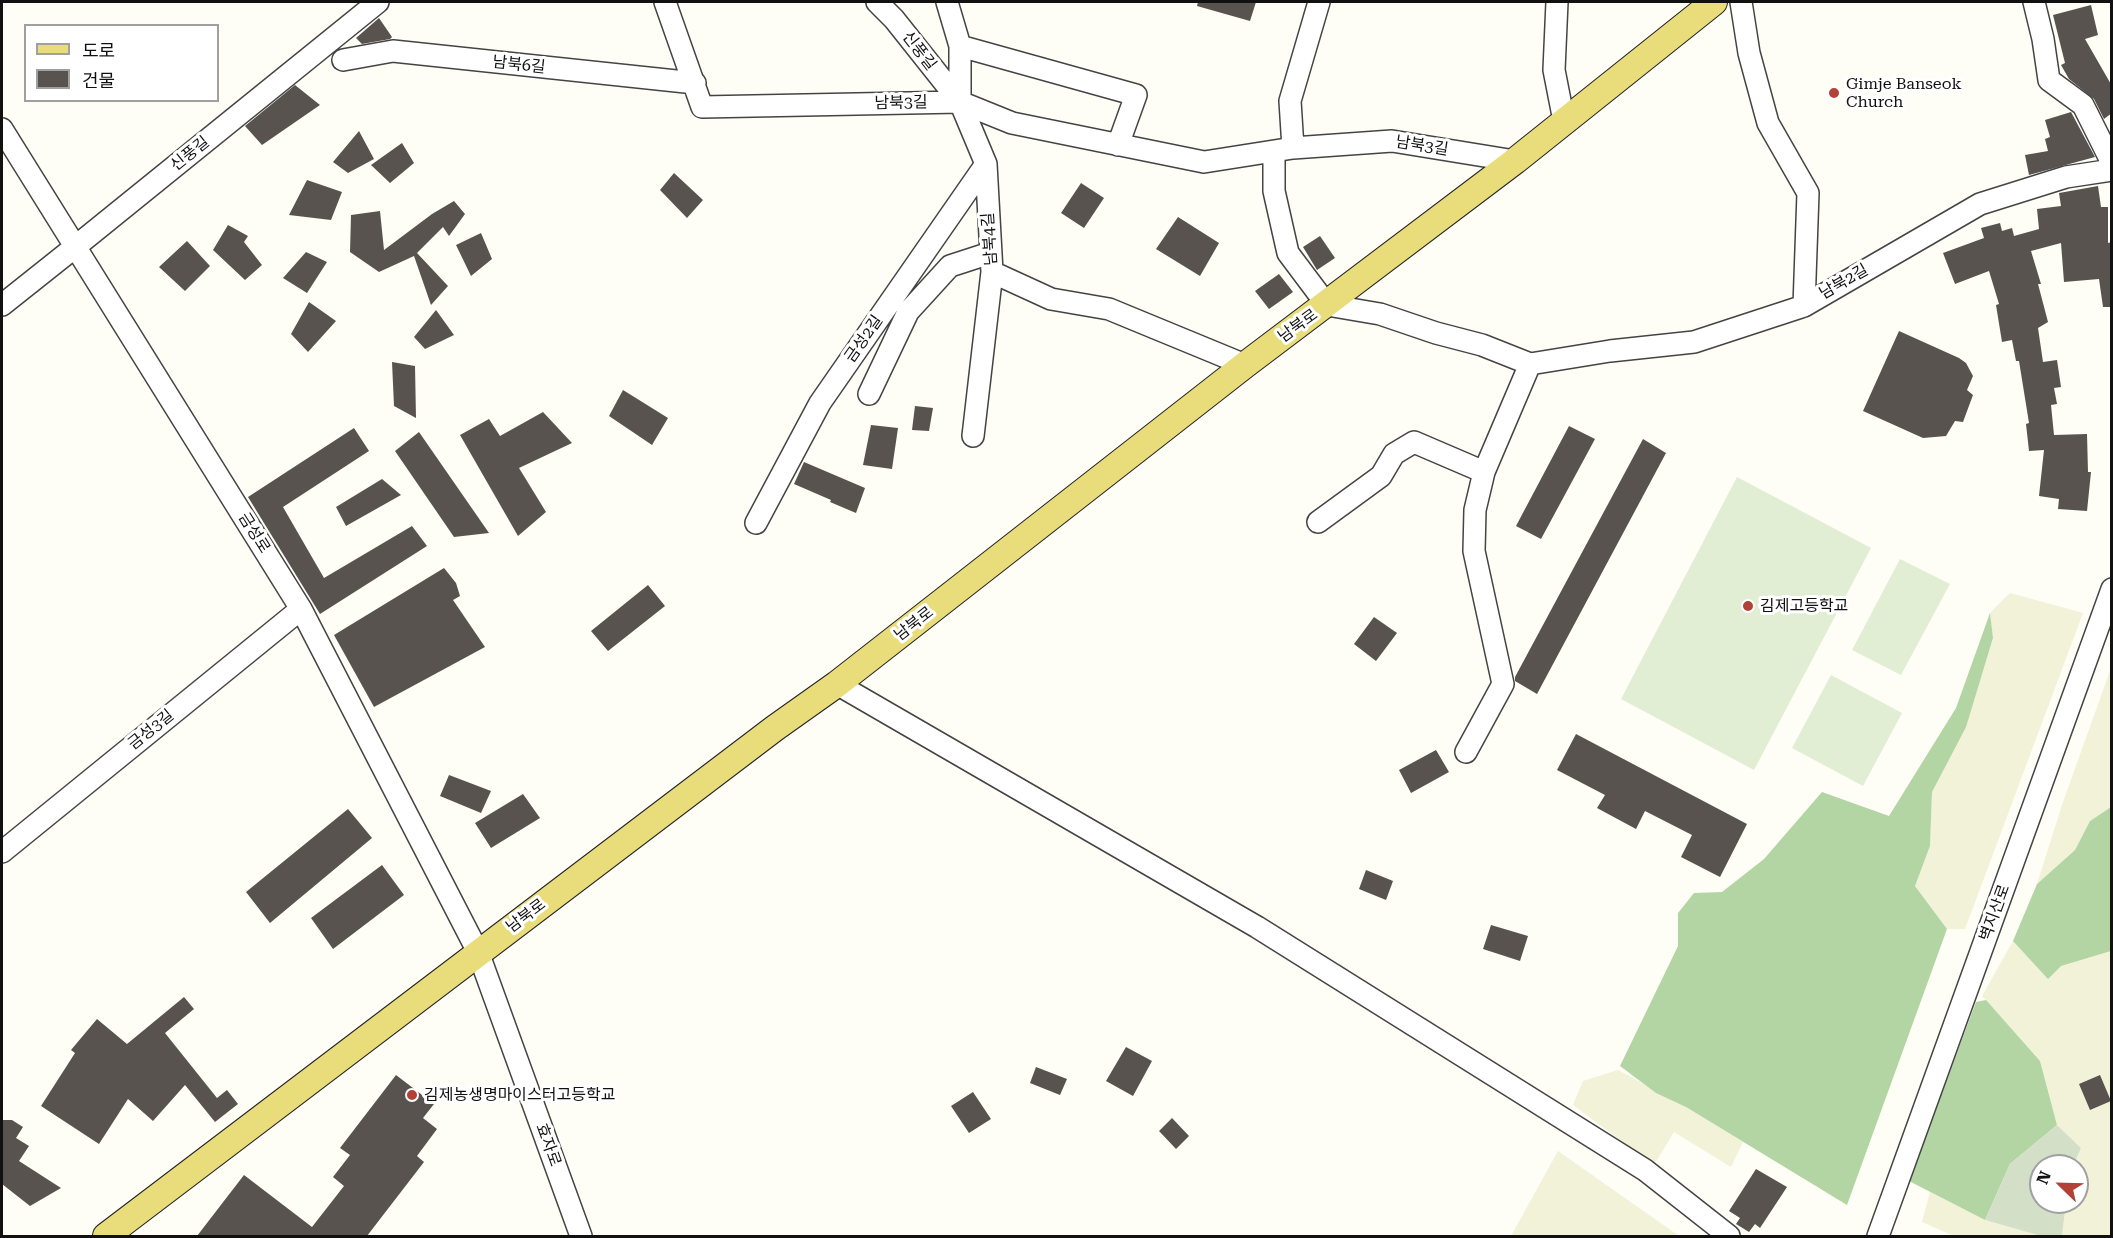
<!DOCTYPE html>
<html>
<head>
<meta charset="utf-8">
<style>
	body { margin:0 }
	#map { position:relative; width:2113px; height:1238px; overflow:hidden; background:#fefdf6; font-family:"Roboto Serif","Noto Sans KR",serif }
	canvas { display:block }
	.frame { position:absolute; inset:0; border:3px solid #111; pointer-events:none }
	.legend { position:absolute; left:24px; top:24px; width:195px; height:78px; box-sizing:border-box; background:#fff; border:2px solid #a0a0a0; margin:0; padding:8px 10px; list-style:none; font-size:18px; color:#111 }
	.legend li { display:flex; align-items:center; gap:12px; height:30px }
	.legend b { width:30px; border:2px solid #a0a0a0 }
	.north { position:absolute; left:2029px; top:1154px; width:60px; height:60px; box-sizing:border-box; background:#fff; border:2px solid #a0a0a0; border-radius:50%; rotate:293deg; font-size:16px; font-weight:700; line-height:24px; text-align:center; color:#111 }
	.north::after { content:''; display:block; margin:auto; width:21px; height:27px; background:#b24138; clip-path:polygon(50% 0,100% 100%,50% 72%,0 100%) }
</style>
</head>
<body>
<div id="map">
<canvas width="2113" height="1238"></canvas>
<div class="frame"></div>
<ul class="legend">
<li><b style="height:8px;background:#e9dc7b"></b>도로</li>
<li><b style="height:16px;background:#58534e"></b>건물</li>
</ul>
<div class="north">N</div>
</div>
<script>
const ctx = document.querySelector('canvas').getContext('2d');
ctx.lineJoin = 'round';
function fill(path, color) {
  ctx.fillStyle = color;
  ctx.fill(path, 'evenodd');
}
function poly(rows) {
  const path = new Path2D();
  for (const r of rows) {
    path.moveTo(r[0], r[1]);
    for (let i = 2; i < r.length; i += 2) path.lineTo(r[i], r[i + 1]);
  }
  return path;
}
function strokePath(path, color, width, dash) {
  ctx.strokeStyle = color;
  ctx.lineWidth = width;
  ctx.lineCap = dash ? 'butt' : 'round';
  ctx.setLineDash(dash || []);
  ctx.stroke(path);
}
function write(font, color, halo, rows, align = 'center') {
  ctx.font = font + ' "Roboto Serif","Noto Sans KR",serif';
  ctx.lineWidth = 6;
  ctx.setLineDash([]);
  ctx.textBaseline = 'middle';
  ctx.strokeStyle = halo;
  ctx.fillStyle = color;
  for (const [text, x, y, turn = 0] of rows) {
    ctx.save();
    ctx.translate(x, y);
    ctx.rotate((+turn || 0) * Math.PI / 180);
    ctx.textAlign = isNaN(turn) ? turn : align;
    if (halo) ctx.strokeText(text, 0, 0);
    ctx.fillText(text, 0, 0);
    ctx.restore();
  }
}
const farmland = poly([
	[2010,593,2083,613,1965,929,1947,929,1915,886,1930,846,1932,792,1967,721,1993,639,1990,613],
	[2111,668,2111,807,2090,821,2075,850,2037,884,2062,805],
	[2013,941,2023,951,2061,966,2111,951,2111,1236,2062,1236,2066,1202,2077,1202,2077,1166,2073,1166,2081,1148,2057,1125,2040,1061,1982,996],
	[1618,1070,1686,1107,1743,1142,1731,1167,1674,1132,1654,1165,1573,1105,1583,1081],
	[1558,1151,1679,1236,1511,1236],
	[1930,1192,1985,1220,2041,1236,1954,1236,1922,1222]
]);
const forest = poly([
	[1990,613,1993,638,1966,727,1932,792,1930,846,1915,886,1947,929,1847,1205,1686,1107,1656,1093,1620,1066,1678,946,1678,913,1694,893,1722,892,1764,859,1822,792,1889,816,1956,708],
	[2111,807,2111,951,2061,966,2048,979,2013,941,2037,884,2075,850,2090,821],
	[1986,1000,2040,1061,2057,1125,2010,1164,1985,1220,1909,1181,1976,1002]
]);
const cemetery = poly([
	[2057,1125,2081,1148,2073,1166,2041,1166,2041,1202,2066,1202,2062,1236,2041,1236,1985,1220,2010,1164]
]);
const pitch = poly([
	[1737,477,1871,548,1754,770,1621,699],
	[1900,559,1950,584,1901,675,1852,650],
	[1831,675,1902,713,1863,786,1792,748]
]);
const building = poly([
	[1198,2,1256,2,1250,21,1197,6],
	[2091,5,2098,35,2085,39,2112,86,2112,113,2104,119,2094,99,2069,79,2061,65,2065,63,2053,15],
	[379,18,392,37,390,39,362,44,356,38],
	[295,85,320,105,262,145,245,126],
	[2071,112,2095,157,2029,175,2025,155,2048,151,2045,139,2050,137,2045,120],
	[359,131,374,159,348,173,333,162],
	[402,143,414,163,390,183,371,165],
	[674,173,703,200,687,218,660,190],
	[307,180,342,192,331,220,289,215],
	[1081,183,1104,198,1084,228,1061,213],
	[2098,186,2101,207,2108,207,2108,243,2112,242,2112,307,2103,307,2099,279,2064,282,2061,243,2031,251,2041,284,2038,284,2048,322,2038,328,2043,362,2057,360,2061,387,2054,388,2057,404,2051,405,2054,435,2087,434,2088,472,2091,472,2087,511,2058,509,2059,499,2039,496,2044,450,2029,451,2026,424,2029,423,2019,361,2016,361,2012,340,2002,342,1996,305,1999,304,1989,271,1955,284,1943,253,1984,238,1981,228,2000,223,2002,231,2012,228,2014,236,2039,229,2037,209,2061,206,2059,193],
	[454,201,465,214,449,236,443,227,417,253,448,286,431,305,414,256,379,272,350,252,351,215,380,211,384,250,432,214],
	[1178,217,1219,243,1200,276,1156,249],
	[228,225,248,236,244,242,262,265,245,280,213,250],
	[481,233,492,259,471,276,456,245],
	[1320,236,1335,258,1317,270,1303,247],
	[187,241,210,266,185,291,159,267],
	[306,252,327,262,307,293,283,278],
	[1279,274,1293,292,1269,309,1255,291],
	[309,302,336,321,308,352,291,334],
	[436,310,454,335,425,349,414,337],
	[1899,331,1959,358,1966,363,1973,376,1967,390,1973,395,1963,422,1955,421,1946,436,1923,438,1863,411],
	[392,362,415,366,416,418,394,406],
	[623,390,668,418,652,445,609,416],
	[915,406,933,408,929,431,912,430],
	[543,412,572,443,519,468,546,512,518,536,460,435,489,419,500,436],
	[871,425,898,428,892,469,863,465],
	[1569,426,1595,439,1541,539,1516,526],
	[354,428,369,451,283,507,324,578,412,526,427,546,320,614,248,497],
	[419,432,489,533,454,537,395,451],
	[1643,439,1666,453,1537,694,1515,681,1515,677],
	[804,462,865,488,856,513,830,502,831,500,794,484],
	[382,479,401,495,346,526,336,507],
	[444,568,456,583,460,596,453,600,485,647,374,707,334,635],
	[648,585,665,606,608,651,591,631],
	[1374,617,1397,633,1376,661,1354,644],
	[1576,734,1747,824,1720,877,1681,857,1692,835,1645,811,1636,829,1597,808,1605,795,1557,770],
	[1436,750,1449,772,1411,793,1399,770],
	[449,775,491,791,481,813,440,796],
	[523,794,540,818,491,848,475,823],
	[348,809,372,838,270,923,246,892],
	[382,865,404,895,333,949,311,918],
	[1366,870,1393,881,1386,900,1359,889],
	[1491,925,1528,936,1520,961,1483,949],
	[184,997,194,1009,165,1033,217,1098,227,1090,238,1104,215,1122,185,1085,153,1121,128,1099,99,1144,41,1106,75,1053,71,1050,97,1019,127,1044],
	[1126,1047,1152,1061,1133,1096,1106,1081],
	[1036,1067,1067,1079,1060,1095,1030,1083],
	[396,1075,434,1104,423,1118,437,1129,417,1156,424,1162,367,1236,197,1236,244,1175,312,1227,344,1186,333,1177,350,1155,340,1148],
	[2100,1075,2111,1101,2090,1110,2079,1084],
	[973,1092,991,1119,969,1133,951,1106],
	[1172,1118,1189,1136,1176,1149,1159,1131],
	[2,1120,12,1120,23,1127,16,1138,29,1146,19,1161,61,1188,30,1206,2,1184],
	[1756,1169,1787,1187,1760,1228,1755,1224,1749,1232,1736,1224,1740,1218,1729,1211]
]);
const minor = poly([
	[665,2,702,107,960,102,1012,123,1204,162,1293,148,1392,141,1515,161],
	[877,2,894,19,960,102],
	[947,2,960,46,960,102,986,164,992,272,973,436],
	[1557,2,1554,70,1564,121],
	[1741,2,1749,53,1768,123,1808,193,1804,306,1980,204,2066,177,2112,170],
	[2034,2,2043,39,2049,80,2083,105,2112,163],
	[960,46,1136,95,1118,145],
	[343,60,393,51,695,83],
	[2,129,301,609,478,952,581,1236],
	[1293,148,1290,101,1319,2],
	[1274,151,1274,191,1288,253,1327,305,1380,314,1436,333,1482,345,1530,364,1610,351,1694,342,1804,306],
	[992,272,1051,299,1109,309,1245,365],
	[2,305,75,247,378,2],
	[869,394,908,312,950,266,990,253],
	[1318,522,1381,476,1394,454,1414,442,1484,472],
	[756,523,820,403,986,164],
	[837,684,1257,927,1645,1170,1729,1236],
	[1466,752,1503,684,1474,551,1475,510,1484,472,1530,364],
	[2,852,301,609],
	[1878,1236,2112,589]
]);
const major = poly([
	[106,1236,775,728,837,684,1245,365,1515,161,1714,2]
]);
const markers = [
	[1834,93,6,"#b24138"],
	[1748,606,6,"#b24138"],
	[412,1095,6,"#b24138"]
];
const streetNames = [
	["신풍길",919,51,52],
	["남북6길",519,65,6],
	["남북3길",901,103,-1],
	["남북3길",1422,146,9],
	["신풍길",190,154,-39],
	["남북4길",990,239,-94],
	["남북2길",1844,282,-30],
	["남북로",1298,326,-36],
	["금성2길",864,339,-55],
	["금성로",254,533,58],
	["남북로",914,624,-38],
	["금성3길",151,730,-39],
	["벽지산로",1995,913,-70],
	["남북로",526,916,-37],
	["효자로",548,1145,70]
];
const poiNames = [
	["Gimje Banseok",1846,84],
	["Church",1846,102],
	["김제고등학교",1760,606],
	["김제농생명마이스터고등학교",424,1095]
];
fill(farmland, '#f1f2d8');
fill(forest, '#b3d5a3');
fill(cemetery, '#d4dfc7');
fill(pitch, '#e1eed3');
fill(building, '#58534e');
strokePath(minor, '#444', 24);
strokePath(major, '#222', 28);
strokePath(minor, '#fff', 21);
strokePath(major, '#e9dc7b', 26);
for (const [x, y, r, color] of markers) {
  const dot = new Path2D();
  dot.arc(x, y, r, 0, 2 * Math.PI);
  ctx.fillStyle = color;
  ctx.fill(dot);
  strokePath(dot, '#fff', 2);
}
write('16px', '#111', '#fff', streetNames);
write('16px', '#111', '#fff', poiNames, 'left');
</script>
</body>
</html>
